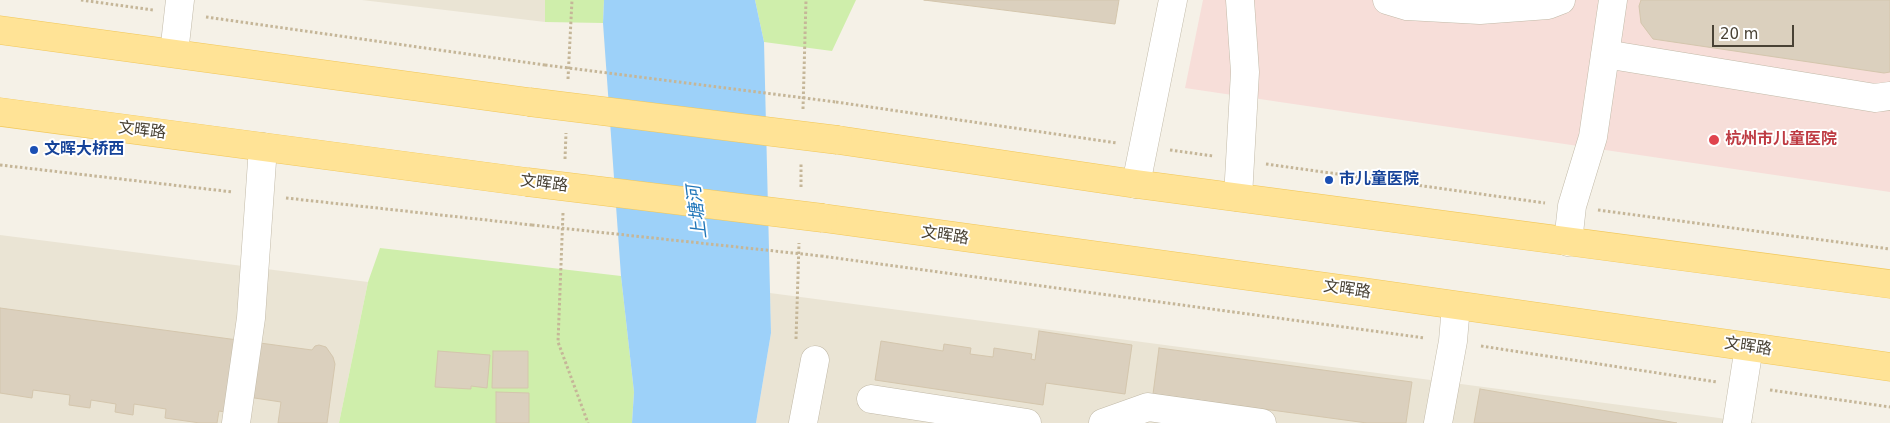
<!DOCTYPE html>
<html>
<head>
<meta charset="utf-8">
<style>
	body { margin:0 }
	#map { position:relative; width:1890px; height:423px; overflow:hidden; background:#f5f1e7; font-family:"DejaVu Sans",sans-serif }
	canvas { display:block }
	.scale { position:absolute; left:1712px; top:25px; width:82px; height:22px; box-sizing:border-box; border:2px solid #494235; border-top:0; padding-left:6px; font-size:15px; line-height:18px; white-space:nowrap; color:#494235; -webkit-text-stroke:4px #fff; paint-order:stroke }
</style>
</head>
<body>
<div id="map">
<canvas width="1890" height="423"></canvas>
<div class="scale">20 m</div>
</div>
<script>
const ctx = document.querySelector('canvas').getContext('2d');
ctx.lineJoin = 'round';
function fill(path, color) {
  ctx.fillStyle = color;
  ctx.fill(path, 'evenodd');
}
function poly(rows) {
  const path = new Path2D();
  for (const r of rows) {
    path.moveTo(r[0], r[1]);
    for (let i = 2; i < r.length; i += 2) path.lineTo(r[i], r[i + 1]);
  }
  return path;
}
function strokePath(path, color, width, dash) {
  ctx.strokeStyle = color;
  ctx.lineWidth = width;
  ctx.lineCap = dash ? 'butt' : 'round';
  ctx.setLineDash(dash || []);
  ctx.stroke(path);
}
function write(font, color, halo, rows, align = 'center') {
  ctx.font = font + ' "DejaVu Sans","Noto Sans SC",sans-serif';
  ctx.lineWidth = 4;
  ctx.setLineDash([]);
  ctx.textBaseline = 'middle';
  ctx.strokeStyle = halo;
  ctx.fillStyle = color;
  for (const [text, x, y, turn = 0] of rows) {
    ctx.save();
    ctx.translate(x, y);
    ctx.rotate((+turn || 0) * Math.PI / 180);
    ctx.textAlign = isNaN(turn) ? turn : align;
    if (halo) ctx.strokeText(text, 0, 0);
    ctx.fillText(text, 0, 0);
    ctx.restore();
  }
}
const residential = poly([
	[362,0,545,0,545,22],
	[0,235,368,282,339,423,0,423],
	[770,293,1757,423,756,423,771,333]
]);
const medical = poly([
	[1203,0,1890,0,1890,192,1185,88]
]);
const green = poly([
	[545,0,604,0,603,23,545,22],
	[755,0,856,0,832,51,764,42],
	[380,248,621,276,634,392,632,423,339,423,368,282]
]);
const water = poly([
	[604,0,755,0,764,42,771,333,756,423,632,423,634,392,621,276,603,23]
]);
const building = poly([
	[924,0,1119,0,1115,24,924,0],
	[1641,0,1890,0,1890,72,1884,73,1653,39,1641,23,1639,6,1641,0],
	[0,308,312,350,315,346,319,345,326,347,333,357,335,364,327,423,278,423,281,402,228,394,225,412,219,411,217,423,200,423,165,418,166,409,134,404,133,415,115,412,116,404,91,400,90,408,69,405,70,395,33,390,32,398,0,393,0,308],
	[1039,331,1132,345,1125,394,1046,383,1043,405,875,380,881,341,943,351,944,344,971,348,970,354,993,357,994,348,1032,354,1031,359,1035,360,1039,331],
	[1159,348,1412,382,1406,423,1367,423,1153,394,1159,348],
	[438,351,490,355,487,388,471,386,471,389,435,387,438,351],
	[493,351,528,351,528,388,492,388,493,351],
	[1480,389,1677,423,1474,423,1480,389],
	[496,392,529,393,529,423,496,423,496,392]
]);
const path = poly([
	[81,0,153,10],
	[206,17,545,65],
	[568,79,572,0],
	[836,102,1117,143],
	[803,109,806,0],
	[1170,150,1213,156],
	[565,159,566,133],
	[1266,164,1545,203],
	[0,165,233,192],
	[801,187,801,163],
	[286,198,532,225],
	[1598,210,1890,249],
	[563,213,558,342,588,423],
	[821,256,1425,338],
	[796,339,799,243],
	[1481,346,1717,382],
	[1770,390,1890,407]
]);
const minor = poly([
	[1387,0,1407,6,1480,10,1548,5,1561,0],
	[174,53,180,0],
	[1605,54,1875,98,1890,96],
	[1136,184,1173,0],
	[1238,197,1245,72,1240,0],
	[1568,242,1572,206,1593,137,1613,0],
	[871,399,1027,423],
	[236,423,251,318,263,147],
	[803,423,815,360],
	[1103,423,1148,407,1262,423],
	[1438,423,1453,341,1456,306],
	[1737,423,1749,347]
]);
const major = poly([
	[0,30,529,102],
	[0,112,527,182],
	[838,140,1136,184,1890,284],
	[823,218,1364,292,1890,367]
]);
const pathBridge = poly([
	[545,65,836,102],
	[532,225,821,256]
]);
const majorBridge = poly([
	[529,102,838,140],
	[527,182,823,218]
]);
const markers = [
	[1714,140,6,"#e0444e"],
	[34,150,5,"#1a4fb4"],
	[1329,180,5,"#1a4fb4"]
];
const streetNames = [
	["文晖路",142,131,7],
	["文晖路",544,184,7],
	["文晖路",945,236,8],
	["文晖路",1347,290,8],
	["文晖路",1748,347,8]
];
const healthNames = [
	["杭州市儿童医院",1725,140]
];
const transitNames = [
	["文晖大桥西",44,150],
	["市儿童医院",1339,180]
];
const waterNames = [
	["上塘河",698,212,-97]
];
fill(residential, '#eae4d4');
fill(medical, '#f7ded9');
fill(green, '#cfeeab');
fill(water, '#9dd1f9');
fill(building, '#dbd0be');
strokePath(building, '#d4c6ad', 1);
strokePath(minor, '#c2baa8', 29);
strokePath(major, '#f1c759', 29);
strokePath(path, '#c5b698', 3, [2.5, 2.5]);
strokePath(minor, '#fff', 28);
strokePath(major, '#ffe396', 28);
strokePath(majorBridge, '#f1c759', 29, []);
strokePath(pathBridge, '#c5b698', 3, [2.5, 2.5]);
strokePath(majorBridge, '#ffe396', 28);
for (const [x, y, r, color] of markers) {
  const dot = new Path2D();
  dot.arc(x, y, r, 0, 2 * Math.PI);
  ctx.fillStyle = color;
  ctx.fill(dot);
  strokePath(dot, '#fff', 2);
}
write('16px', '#494235', '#fff', streetNames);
write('bold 16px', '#be3a42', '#fff', healthNames, 'left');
write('bold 16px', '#164399', '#fff', transitNames, 'left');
write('italic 18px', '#2076b9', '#fff', waterNames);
</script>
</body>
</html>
